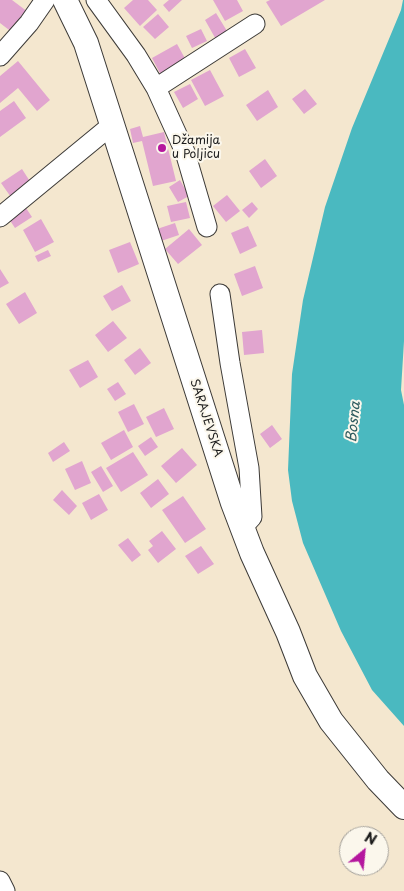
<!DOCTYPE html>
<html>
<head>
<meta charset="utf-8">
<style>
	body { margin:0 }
	#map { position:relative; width:404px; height:891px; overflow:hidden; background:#f4e7cf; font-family:"Playpen Sans",sans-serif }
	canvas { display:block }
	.north { position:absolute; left:339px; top:826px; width:50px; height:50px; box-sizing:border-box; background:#fbf7ec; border:1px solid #a29f99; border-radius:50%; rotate:28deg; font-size:14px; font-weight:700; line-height:20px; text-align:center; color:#1c1c1c }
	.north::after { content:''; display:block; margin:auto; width:18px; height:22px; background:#b5179e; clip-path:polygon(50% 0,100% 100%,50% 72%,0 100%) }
</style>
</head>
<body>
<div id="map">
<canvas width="404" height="891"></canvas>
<div class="north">N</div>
</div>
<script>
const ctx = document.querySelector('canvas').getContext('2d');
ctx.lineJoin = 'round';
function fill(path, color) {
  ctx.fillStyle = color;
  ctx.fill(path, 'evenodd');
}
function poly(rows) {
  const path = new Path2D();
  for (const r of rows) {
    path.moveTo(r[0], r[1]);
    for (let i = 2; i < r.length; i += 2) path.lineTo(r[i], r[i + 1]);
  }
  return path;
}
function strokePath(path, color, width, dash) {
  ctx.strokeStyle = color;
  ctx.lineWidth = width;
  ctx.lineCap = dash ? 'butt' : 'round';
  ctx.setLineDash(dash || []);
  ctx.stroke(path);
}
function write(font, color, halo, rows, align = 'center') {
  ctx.font = font + ' "Playpen Sans",sans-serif';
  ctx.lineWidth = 4;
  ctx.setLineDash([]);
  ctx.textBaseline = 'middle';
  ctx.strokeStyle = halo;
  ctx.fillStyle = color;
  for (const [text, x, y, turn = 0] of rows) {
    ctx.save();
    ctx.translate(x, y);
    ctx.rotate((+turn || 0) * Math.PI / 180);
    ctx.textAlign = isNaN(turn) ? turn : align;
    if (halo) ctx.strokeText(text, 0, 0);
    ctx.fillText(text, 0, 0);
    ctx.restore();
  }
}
const water = poly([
	[403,0,404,0,404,341,401,390,404,405,404,726,372,690,341,631,303,543,292,501,288,470,292,374,303,300,325,207,352,128,401,10]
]);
const building = poly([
	[0,0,12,0,28,12,13,33,0,23],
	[133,0,148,0,157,10,140,26,124,8],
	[169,0,182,0,169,12,163,5],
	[213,0,237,0,243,11,225,21],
	[270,0,325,0,281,26,266,2],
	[216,13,230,36,218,43,205,20],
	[158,14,169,27,155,39,143,27],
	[201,29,207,41,192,48,186,36],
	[177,44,187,62,162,77,152,58],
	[245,49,256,68,239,77,229,58],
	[18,61,50,100,37,111,18,88,0,103,0,76],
	[210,70,224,96,205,106,191,80],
	[190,84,198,99,183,108,174,92],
	[305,89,317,104,304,114,292,99],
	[268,90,278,107,257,121,246,105],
	[14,101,26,118,0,137,0,111],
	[140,126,143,137,164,132,176,181,153,186,142,141,133,143,130,129],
	[265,159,277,176,261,188,249,171],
	[22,169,33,186,13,200,1,183],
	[180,180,189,196,178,202,169,187],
	[227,195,240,211,226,222,213,206],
	[186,202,190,218,171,222,167,206],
	[252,202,258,209,249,218,242,210],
	[26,208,32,217,15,228,9,219],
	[41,219,54,242,35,252,23,230],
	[175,223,179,235,161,241,157,229],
	[248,226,257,246,240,254,231,233],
	[189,229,202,245,178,264,165,249],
	[130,242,139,264,118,273,109,250],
	[48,250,51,256,38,262,35,256],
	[255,266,263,288,242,296,234,274],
	[0,269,9,283,0,288],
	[122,285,131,301,112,311,103,296],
	[25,292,37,313,19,324,6,304],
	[113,321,127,338,108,352,95,335],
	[262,330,264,353,244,355,242,332],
	[140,348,151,363,135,375,124,360],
	[88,360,98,377,80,388,69,370],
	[118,382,126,394,115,401,107,389],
	[134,404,144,424,128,432,118,412],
	[164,408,174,429,156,437,146,417],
	[272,425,282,439,270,448,260,434],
	[124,430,133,447,111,460,101,443],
	[151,437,158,447,145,456,138,446],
	[64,442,70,451,53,462,48,453],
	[182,448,197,465,176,483,161,466],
	[133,452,148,475,121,492,106,468],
	[82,461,91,483,75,490,65,469],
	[101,466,113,486,103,492,91,472],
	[158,479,169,494,151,508,140,493],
	[62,490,77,506,69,515,53,500],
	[99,494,108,510,91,520,82,503],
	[183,496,206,529,185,543,162,510],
	[162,531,176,549,158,563,148,550,153,546,149,541],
	[128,538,141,555,132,562,118,545],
	[201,546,214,564,198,574,185,556]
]);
const minor = poly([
	[96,0,136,55,156,88,185,152,207,227],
	[0,56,29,23,45,0],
	[156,88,255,24],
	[0,217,113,124],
	[220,294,230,363,249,468,252,517,242,528],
	[0,881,5,891]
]);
const major = poly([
	[65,0,86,43,233,503,252,553,288,632,305,676,331,721,378,780,404,807]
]);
const markers = [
	[162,148,5,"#b5179e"]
];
const poiNames = [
	["Džamija",172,141],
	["u Poljicu",172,155]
];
const streetNames = [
	["SARAJEVSKA",206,418,72]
];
const waterNames = [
	["Bosna",354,422,-84]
];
fill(water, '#4ab9c0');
fill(building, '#e1a5cf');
strokePath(minor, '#3c3a37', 21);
strokePath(major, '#3c3a37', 26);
strokePath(minor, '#fff', 19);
strokePath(major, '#fff', 24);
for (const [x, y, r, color] of markers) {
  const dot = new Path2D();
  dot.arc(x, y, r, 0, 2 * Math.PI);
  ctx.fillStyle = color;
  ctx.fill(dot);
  strokePath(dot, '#fbf7ec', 2);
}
write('12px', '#1c1c1c', '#fbf7ec', poiNames, 'left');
write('12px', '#1c1c1c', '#fbf7ec', streetNames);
write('italic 14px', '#2e5b5e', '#fbf7ec', waterNames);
</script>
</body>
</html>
